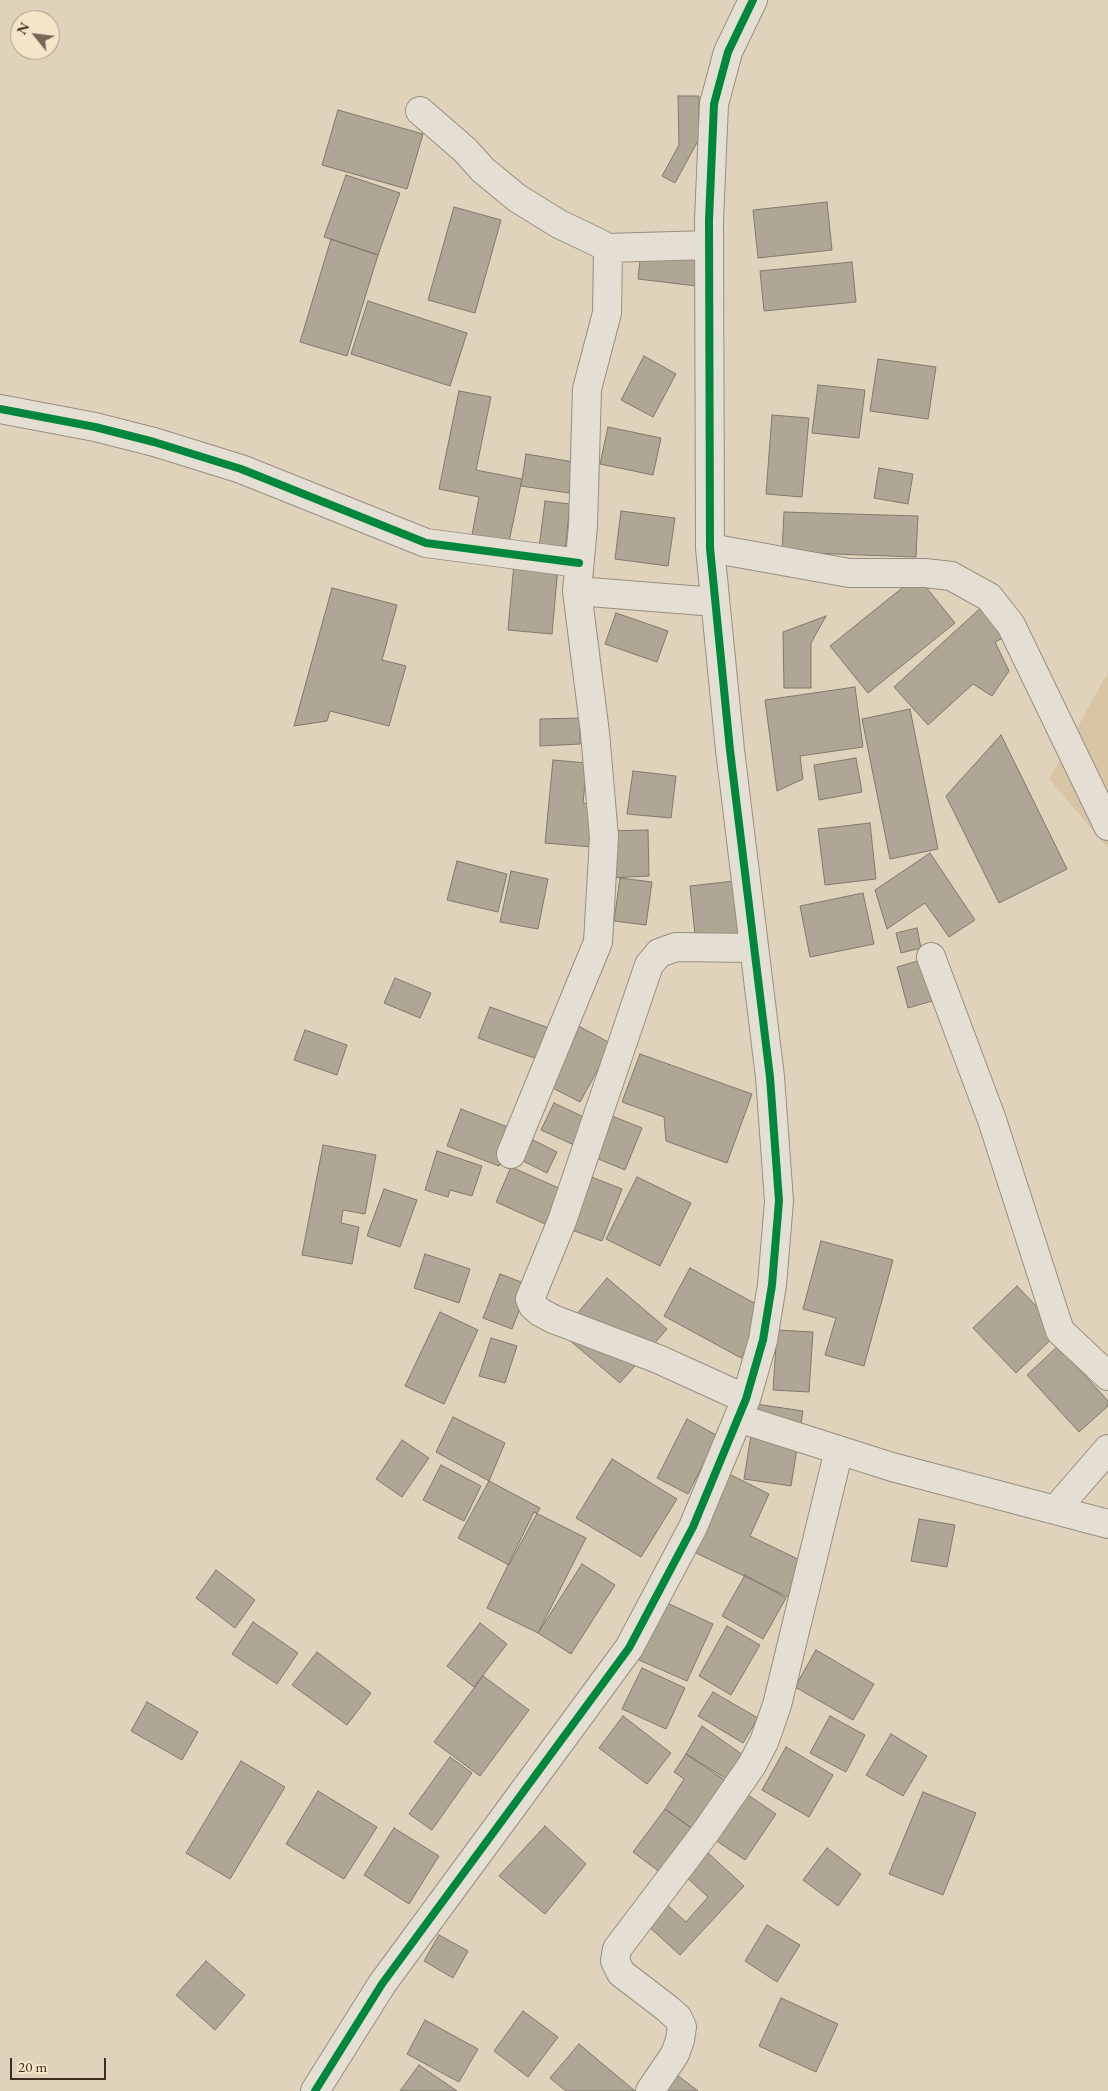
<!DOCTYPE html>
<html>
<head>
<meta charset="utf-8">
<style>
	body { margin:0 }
	#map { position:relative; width:1108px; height:2091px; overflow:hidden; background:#dfd3bb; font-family:"EB Garamond",serif }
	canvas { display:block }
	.north { position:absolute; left:10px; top:10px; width:50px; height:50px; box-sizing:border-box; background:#f4e5c9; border:1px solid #ac9b84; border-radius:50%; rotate:299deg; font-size:14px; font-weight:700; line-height:20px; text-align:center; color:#3f2c1c }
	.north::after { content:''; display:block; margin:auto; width:18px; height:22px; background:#776654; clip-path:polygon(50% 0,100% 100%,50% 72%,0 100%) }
	.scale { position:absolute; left:10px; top:2058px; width:96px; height:22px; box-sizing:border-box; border:2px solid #3f2c1c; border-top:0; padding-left:6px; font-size:15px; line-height:18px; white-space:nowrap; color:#3f2c1c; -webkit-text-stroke:4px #f4e5c9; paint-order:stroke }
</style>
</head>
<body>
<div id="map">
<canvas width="1108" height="2091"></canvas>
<div class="north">N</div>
<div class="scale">20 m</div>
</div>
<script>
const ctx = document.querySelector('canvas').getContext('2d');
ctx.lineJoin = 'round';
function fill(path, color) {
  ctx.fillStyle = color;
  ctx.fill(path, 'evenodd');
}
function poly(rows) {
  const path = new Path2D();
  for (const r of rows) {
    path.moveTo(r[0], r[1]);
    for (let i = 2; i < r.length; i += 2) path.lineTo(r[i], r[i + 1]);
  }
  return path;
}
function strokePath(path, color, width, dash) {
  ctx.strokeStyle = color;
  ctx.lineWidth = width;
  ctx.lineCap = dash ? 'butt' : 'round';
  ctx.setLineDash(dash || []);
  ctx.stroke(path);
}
const green = poly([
	[1108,672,1108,848,1049,779]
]);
const building = poly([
	[678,96,699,96,699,139,675,183,662,176,679,145,678,96],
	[338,110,423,134,407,189,322,165,338,110],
	[346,175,400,193,378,255,324,237,346,175],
	[827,202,832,250,758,258,753,210,827,202],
	[454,207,501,220,475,313,428,300,454,207],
	[331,239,378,255,347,356,300,342,331,239],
	[642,241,710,249,705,287,638,279,642,241],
	[852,262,856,302,764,311,760,271,852,262],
	[368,301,467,333,450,386,351,354,368,301],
	[644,356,676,374,653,417,621,400,644,356],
	[878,359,936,367,928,419,870,411,878,359],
	[818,385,865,390,859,438,812,433,818,385],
	[459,391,491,397,476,470,522,479,509,542,472,535,479,497,439,489,459,391],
	[772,415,809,418,802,497,766,494,772,415],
	[608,427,661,438,653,475,600,464,608,427],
	[526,454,574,462,569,493,521,486,526,454],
	[879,468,913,474,908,504,874,498,879,468],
	[545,501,570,504,565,551,539,548,545,501],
	[621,511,675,518,668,566,615,559,621,511],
	[784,512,918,516,916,557,782,552,784,512],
	[514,563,558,567,552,634,508,630,514,563],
	[917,576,955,623,868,693,830,646,917,576],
	[332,588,397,605,382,660,406,666,389,726,330,711,327,721,294,726,332,588],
	[986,603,1013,633,995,642,1009,671,992,696,973,684,928,725,894,687,986,603],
	[616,613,668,631,657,662,605,644,616,613],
	[826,616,811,643,811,688,784,688,783,632,826,616],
	[855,687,863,747,800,756,803,779,777,791,765,700,855,687],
	[910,709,938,849,890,859,862,719,910,709],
	[580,718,580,744,540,746,540,719,580,718],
	[1001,735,1067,869,999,903,946,796,1001,735],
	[856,758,862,792,819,800,814,765,856,758],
	[553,760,587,763,583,803,596,804,592,847,545,843,553,760],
	[633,771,676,776,671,818,627,814,633,771],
	[870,823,876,879,825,885,818,829,870,823],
	[648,830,649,876,609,878,607,831,648,830],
	[930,853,975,920,949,937,925,903,887,929,875,890,930,853],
	[457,861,507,874,498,912,447,900,457,861],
	[511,871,548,879,538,929,500,922,511,871],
	[620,878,652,882,646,925,614,921,620,878],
	[734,881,740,940,696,945,690,886,734,881],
	[863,893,874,944,810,957,800,906,863,893],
	[917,928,921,948,901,953,896,933,917,928],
	[928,958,939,999,908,1008,897,967,928,958],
	[395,978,431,993,420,1018,384,1003,395,978],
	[490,1007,549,1028,537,1059,478,1038,490,1007],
	[573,1023,612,1044,580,1102,541,1082,573,1023],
	[305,1030,347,1045,337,1075,294,1060,305,1030],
	[640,1054,752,1094,727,1163,666,1141,664,1117,622,1102,640,1054],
	[554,1103,586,1118,574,1145,541,1130,554,1103],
	[461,1109,513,1129,499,1166,447,1146,461,1109],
	[612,1116,642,1128,625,1170,596,1158,612,1116],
	[533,1140,557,1152,547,1173,523,1161,533,1140],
	[323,1145,376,1155,365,1214,343,1210,341,1223,359,1227,352,1264,302,1255,323,1145],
	[437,1151,482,1166,472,1196,450,1190,448,1197,425,1190,437,1151],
	[511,1167,561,1189,545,1224,496,1202,511,1167],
	[589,1176,622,1189,602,1241,569,1229,589,1176],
	[637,1177,691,1203,660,1266,606,1239,637,1177],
	[384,1189,417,1200,400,1247,367,1236,384,1189],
	[821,1241,893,1260,864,1366,825,1355,836,1318,803,1309,821,1241],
	[425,1254,470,1269,459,1303,414,1288,425,1254],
	[690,1268,767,1310,741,1358,664,1316,690,1268],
	[500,1274,529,1285,512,1329,483,1318,500,1274],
	[607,1278,667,1329,620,1383,561,1333,607,1278],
	[1017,1286,1060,1331,1016,1373,973,1328,1017,1286],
	[440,1312,478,1330,444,1404,405,1386,440,1312],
	[777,1330,813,1332,809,1392,773,1390,777,1330],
	[491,1338,517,1346,505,1383,479,1376,491,1338],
	[1058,1346,1108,1401,1108,1406,1079,1432,1027,1375,1058,1346],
	[756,1404,803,1411,791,1486,744,1479,756,1404],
	[453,1417,505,1443,489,1481,436,1452,453,1417],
	[687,1419,718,1436,688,1494,657,1478,687,1419],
	[402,1440,429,1458,402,1497,376,1479,402,1440],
	[612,1459,677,1499,641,1557,576,1518,612,1459],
	[441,1465,481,1486,464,1521,423,1500,441,1465],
	[729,1474,769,1494,750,1536,804,1562,788,1597,692,1551,729,1474],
	[489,1481,540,1508,509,1565,458,1538,489,1481],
	[534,1512,586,1538,538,1633,487,1608,534,1512],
	[919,1519,955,1525,947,1567,911,1561,919,1519],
	[582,1564,615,1585,571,1654,538,1633,582,1564],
	[216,1570,255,1600,235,1628,196,1598,216,1570],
	[745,1575,786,1598,763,1639,722,1616,745,1575],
	[665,1602,713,1624,687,1681,639,1660,665,1602],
	[253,1622,298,1653,277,1684,232,1654,253,1622],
	[480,1623,507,1644,474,1687,447,1666,480,1623],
	[727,1626,760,1645,731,1695,699,1676,727,1626],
	[816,1650,874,1684,853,1720,795,1687,816,1650],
	[317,1652,371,1693,347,1725,292,1685,317,1652],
	[642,1668,685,1688,666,1729,622,1709,642,1668],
	[483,1676,529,1710,480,1776,434,1742,483,1676],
	[713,1692,758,1718,743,1743,698,1716,713,1692],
	[147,1702,198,1732,182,1760,131,1731,147,1702],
	[623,1716,671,1753,647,1784,599,1748,623,1716],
	[830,1716,865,1735,846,1772,810,1753,830,1716],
	[702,1726,743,1755,727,1779,686,1754,702,1726],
	[891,1734,927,1756,903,1796,866,1775,891,1734],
	[786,1747,833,1775,809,1817,762,1790,786,1747],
	[686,1754,729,1783,694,1830,665,1809,684,1779,674,1772,686,1754],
	[450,1757,472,1773,432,1830,409,1814,450,1757],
	[241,1761,285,1787,230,1879,186,1853,241,1761],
	[736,1787,776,1814,745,1860,705,1833,736,1787],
	[318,1791,377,1827,344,1879,286,1844,318,1791],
	[923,1792,976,1813,943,1895,889,1874,923,1792],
	[665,1809,694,1830,661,1873,633,1852,665,1809],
	[545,1826,586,1864,545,1914,499,1876,545,1826],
	[394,1828,439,1856,409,1904,364,1875,394,1828],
	[827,1848,861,1874,838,1906,803,1880,827,1848],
	[706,1851,744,1886,680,1955,646,1924,665,1903,686,1922,708,1897,684,1875,706,1851],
	[767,1925,800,1945,777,1982,745,1961,767,1925],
	[439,1935,468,1951,453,1978,424,1961,439,1935],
	[206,1961,245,1995,215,2030,176,1995,206,1961],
	[781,1998,838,2024,816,2072,759,2046,781,1998],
	[523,2011,558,2037,528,2077,494,2051,523,2011],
	[425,2020,478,2049,459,2082,407,2054,425,2020],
	[579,2044,635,2091,566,2091,550,2078,579,2044],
	[419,2065,457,2091,400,2091,419,2065],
	[673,2072,698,2091,659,2091,673,2072]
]);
const minor = poly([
	[420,111,465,150,483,170,517,198,559,224,599,243,606,248,608,254,607,313,587,389,583,526,577,591,715,602],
	[606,248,709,245],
	[0,409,95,427,154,442,241,469,426,543,579,563],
	[710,548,849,573,925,573,951,576,989,597,1011,625,1108,826],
	[931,957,992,1120,1060,1331,1108,1376],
	[511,1154,598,942,604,837,595,733,577,591],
	[746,1399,658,1359,553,1319,540,1312,533,1306,530,1299,562,1221,649,965,659,953,676,947,753,948],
	[738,1418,892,1467,1108,1524],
	[1056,1509,1108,1449],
	[315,2091,382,1984,629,1648,693,1527,746,1399,763,1340,772,1285,779,1201,770,1077,730,750,710,548,709,220,714,104,728,52,753,0],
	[650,2091,675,2054,680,2040,682,2027,678,2018,668,2009,621,1973,615,1961,617,1949,705,1833,752,1765,764,1742,777,1705,839,1450]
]);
const cycleway = poly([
	[0,409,95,427,154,442,241,469,426,543,579,563],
	[315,2091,382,1984,629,1648,693,1527,746,1399,763,1340,772,1285,779,1201,770,1077,730,750,710,548,709,220,714,104,728,52,753,0]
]);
fill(green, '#d7c5a6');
fill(building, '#b0a696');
strokePath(building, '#81786a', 1);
strokePath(minor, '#988e7f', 30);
strokePath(minor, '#e5dfd3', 28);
strokePath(cycleway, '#00873e', 8);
</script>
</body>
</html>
